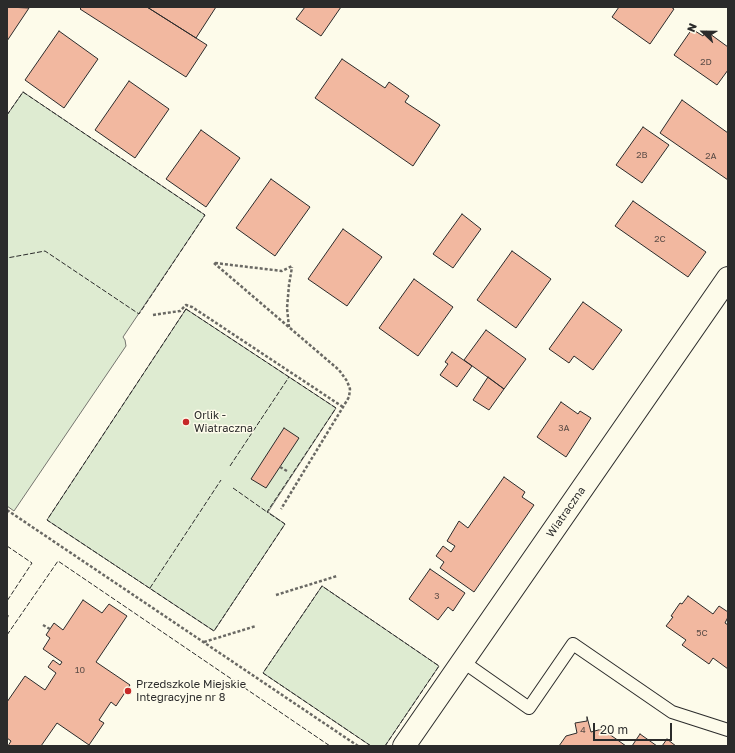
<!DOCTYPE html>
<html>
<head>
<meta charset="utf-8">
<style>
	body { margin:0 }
	#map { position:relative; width:735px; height:753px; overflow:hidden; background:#fdfbea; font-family:"Golos Text",sans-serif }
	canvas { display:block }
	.frame { position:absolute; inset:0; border:8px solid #2b2b2b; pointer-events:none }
	.north { position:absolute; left:683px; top:12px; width:40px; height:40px; -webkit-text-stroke:3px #fdfbea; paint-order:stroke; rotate:292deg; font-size:11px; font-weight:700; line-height:16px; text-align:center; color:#2b2b2b }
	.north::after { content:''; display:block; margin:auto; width:14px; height:18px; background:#2b2b2b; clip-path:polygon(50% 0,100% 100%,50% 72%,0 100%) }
	.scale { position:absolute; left:593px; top:723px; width:79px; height:18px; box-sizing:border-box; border:2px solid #2b2b2b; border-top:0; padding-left:5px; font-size:12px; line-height:14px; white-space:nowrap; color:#2b2b2b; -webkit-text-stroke:3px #fdfbea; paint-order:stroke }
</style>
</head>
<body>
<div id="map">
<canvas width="735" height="753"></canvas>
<div class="frame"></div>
<div class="north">N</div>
<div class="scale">20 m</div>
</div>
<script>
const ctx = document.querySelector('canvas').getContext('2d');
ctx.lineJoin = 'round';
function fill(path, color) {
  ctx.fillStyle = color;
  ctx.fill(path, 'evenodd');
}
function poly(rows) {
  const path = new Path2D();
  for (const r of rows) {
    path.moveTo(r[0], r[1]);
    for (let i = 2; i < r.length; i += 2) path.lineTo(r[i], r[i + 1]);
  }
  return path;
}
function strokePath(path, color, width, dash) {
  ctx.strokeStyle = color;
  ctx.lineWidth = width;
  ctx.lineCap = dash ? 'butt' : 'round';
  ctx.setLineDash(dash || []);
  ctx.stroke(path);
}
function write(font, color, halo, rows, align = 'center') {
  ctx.font = font + ' "Golos Text",sans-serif';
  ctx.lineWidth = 3;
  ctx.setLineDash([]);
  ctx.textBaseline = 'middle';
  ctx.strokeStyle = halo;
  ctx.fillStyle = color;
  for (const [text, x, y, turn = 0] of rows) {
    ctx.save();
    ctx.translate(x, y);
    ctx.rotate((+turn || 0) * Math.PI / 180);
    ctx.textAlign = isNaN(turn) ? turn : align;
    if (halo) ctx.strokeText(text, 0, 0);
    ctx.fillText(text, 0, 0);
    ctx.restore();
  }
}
const green = poly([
	[23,92,205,215,123,337,125,340,126,346,14,511,7,506,7,115,23,92],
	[186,309,336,408,268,512,285,524,214,631,47,520,186,309],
	[322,586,439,666,385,746,371,746,263,673,322,586]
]);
const building = poly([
	[7,7,29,8,7,41,7,7],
	[82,7,147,7,207,45,186,77,80,9,82,7],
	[147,7,216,7,196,38,147,7],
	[305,7,341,7,321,36,296,19,305,7],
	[619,7,671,7,674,9,650,44,612,17,619,7],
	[692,29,703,36,706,31,728,47,728,70,717,85,674,55,692,29],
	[59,31,98,59,64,108,25,80,59,31],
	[342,59,385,88,389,82,409,96,405,102,440,125,413,166,315,98,342,59],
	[129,81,169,109,135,158,95,130,129,81],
	[682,100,728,133,728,180,660,133,682,100],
	[643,127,669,145,642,183,616,165,643,127],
	[201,130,240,158,206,207,166,179,201,130],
	[271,179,310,207,275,256,236,228,271,179],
	[633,201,706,252,688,277,615,226,633,201],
	[462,214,481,229,453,268,433,254,462,214],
	[343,229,382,257,347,306,308,279,343,229],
	[512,251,551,279,516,328,477,300,512,251],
	[414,279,453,307,418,356,379,328,414,279],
	[583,302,622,330,593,370,574,356,569,363,549,349,583,302],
	[486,330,526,359,504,389,464,360,486,330],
	[452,352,472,366,457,387,440,375,448,364,445,362,452,352],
	[488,377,504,389,489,410,473,400,488,377],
	[561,402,578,414,580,411,591,418,566,457,537,437,561,402],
	[284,428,299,438,266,488,251,479,284,428],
	[504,477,525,492,522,497,534,505,474,592,440,568,444,562,436,556,443,546,451,552,455,546,447,541,459,521,468,528,504,477],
	[430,569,465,593,453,611,448,607,438,620,409,599,430,569],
	[688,596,713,614,719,606,728,612,728,617,725,623,728,625,728,669,713,658,709,664,682,645,686,640,666,626,673,617,671,616,680,603,682,604,688,596],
	[83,600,102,613,109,604,127,616,96,662,130,685,116,706,111,702,99,720,104,723,89,745,57,723,41,746,8,746,11,741,7,738,7,702,25,676,45,690,56,673,48,667,53,660,60,665,62,662,43,649,50,638,46,635,54,623,63,630,83,600],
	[587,717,591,732,602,729,626,746,559,746,566,736,577,733,575,723,587,721,587,717],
	[640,734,657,746,632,746,640,734],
	[667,739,672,743,676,746,662,746,667,739]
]);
const path = poly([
	[214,263,339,370,347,381,350,389,349,397,343,407,281,509],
	[215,263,282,271,292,266],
	[153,315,180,311,186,305,192,307,343,407],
	[289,327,287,308,289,285,292,267],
	[280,467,287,471],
	[7,510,358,746],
	[276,595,337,576],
	[7,617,8,615],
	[43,625,50,629],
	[204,642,256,626]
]);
const service = poly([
	[462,661,529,708,573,644,672,712,728,730]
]);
const minor = poly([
	[404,746,728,278]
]);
const fence = poly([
	[7,115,23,92,205,215,139,314,45,251,7,258],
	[186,309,336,408,267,512,285,524,214,631,47,520,186,309],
	[230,466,289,377],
	[233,488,267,512],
	[7,546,32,563,7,601],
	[150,588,221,480],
	[7,635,58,561,330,746],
	[371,746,263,673,322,586,439,666,385,746]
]);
const markers = [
	[186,422,4,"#c62828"],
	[128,691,4,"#c62828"]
];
const numberNames = [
	["2D",706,62],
	["2B",642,155],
	["2A",711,156],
	["2C",660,239],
	["3A",564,428],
	["3",437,596],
	["5C",702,633],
	["10",80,670],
	["4",583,730]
];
const poiNames = [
	["Orlik -",194,416],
	["Wiatraczna",194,429],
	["Przedszkole Miejskie",136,685],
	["Integracyjne nr 8",136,698]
];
const streetNames = [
	["Wiatraczna",566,512,-55]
];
fill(green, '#deebd1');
strokePath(green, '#74746e', 1);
fill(building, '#f2b8a0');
strokePath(building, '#2b2b2b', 1);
strokePath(service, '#2b2b2b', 14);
strokePath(minor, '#2b2b2b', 24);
strokePath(path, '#6a6964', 2.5, [3, 2]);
strokePath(service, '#fdfbea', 12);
strokePath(minor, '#fdfbea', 22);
strokePath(fence, '#2b2b2b', 1, [5, 2]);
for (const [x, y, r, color] of markers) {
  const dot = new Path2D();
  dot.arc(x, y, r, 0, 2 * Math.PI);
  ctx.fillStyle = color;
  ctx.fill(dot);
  strokePath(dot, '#fdfbea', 1.5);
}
write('9px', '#5d4e48', null, numberNames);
write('11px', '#2b2b2b', '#fdfbea', poiNames, 'left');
write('11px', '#2b2b2b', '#fdfbea', streetNames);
</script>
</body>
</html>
